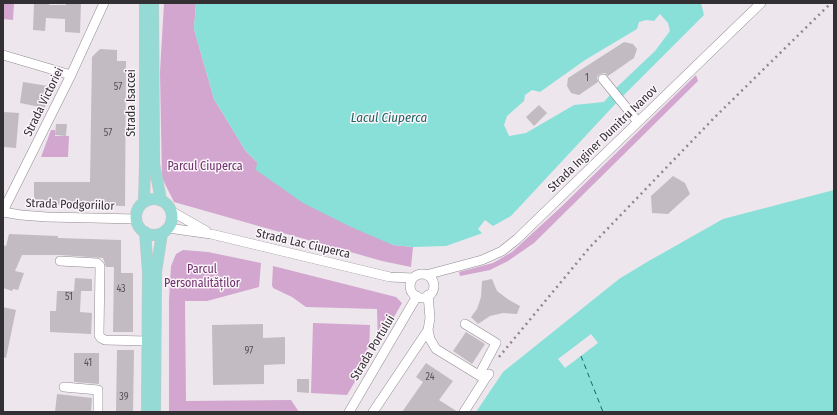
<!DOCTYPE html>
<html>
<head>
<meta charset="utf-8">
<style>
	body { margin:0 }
	#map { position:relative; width:837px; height:415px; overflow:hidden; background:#ede6ed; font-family:"Fira Sans Condensed",sans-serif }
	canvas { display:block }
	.frame { position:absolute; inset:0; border:4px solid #323032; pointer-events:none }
</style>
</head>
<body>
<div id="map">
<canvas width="837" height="415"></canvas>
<div class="frame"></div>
</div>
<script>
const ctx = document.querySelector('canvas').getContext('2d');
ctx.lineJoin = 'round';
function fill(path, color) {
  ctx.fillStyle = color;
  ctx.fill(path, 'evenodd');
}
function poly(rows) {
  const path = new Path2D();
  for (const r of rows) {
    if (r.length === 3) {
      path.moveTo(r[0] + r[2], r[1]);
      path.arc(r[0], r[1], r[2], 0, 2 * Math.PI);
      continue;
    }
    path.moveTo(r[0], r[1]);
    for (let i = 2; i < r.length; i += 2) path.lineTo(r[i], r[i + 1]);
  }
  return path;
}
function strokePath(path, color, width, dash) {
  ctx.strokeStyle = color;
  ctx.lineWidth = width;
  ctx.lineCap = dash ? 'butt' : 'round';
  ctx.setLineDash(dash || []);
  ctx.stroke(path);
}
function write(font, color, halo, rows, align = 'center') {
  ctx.font = font + ' "Fira Sans Condensed",sans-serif';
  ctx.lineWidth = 3;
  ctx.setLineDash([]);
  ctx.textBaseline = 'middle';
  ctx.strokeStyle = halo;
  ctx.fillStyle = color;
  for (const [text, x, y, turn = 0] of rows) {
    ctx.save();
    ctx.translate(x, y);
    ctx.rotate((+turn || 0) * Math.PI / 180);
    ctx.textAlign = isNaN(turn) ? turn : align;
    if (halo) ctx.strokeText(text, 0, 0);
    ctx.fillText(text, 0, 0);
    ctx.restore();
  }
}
const green = poly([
	[3,3,14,3,13,20,3,19],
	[164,3,196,3,194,29,214,99,245,150,257,162,393,245,413,247,411,267,382,261,174,202,162,178,160,72],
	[696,75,698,81,534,243,508,261,490,270,460,276,459,272,493,263,512,252,560,208],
	[51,130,55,130,55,136,69,136,68,157,41,157],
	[183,250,208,252,261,263,259,287,207,301,185,301,186,401,291,400,299,412,169,412,169,300,171,266,176,254],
	[273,266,396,297,402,303,378,345,377,309,306,307,292,297,273,288,272,285],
	[313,323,370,325,369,349,367,349,356,380,347,395,311,393]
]);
const water = poly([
	[196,3,701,3,704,15,619,100,511,216,493,226,485,220,478,229,482,233,480,234,446,246,413,247,393,245,351,227,303,203,256,170,257,162,245,150,214,99,194,29],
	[660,14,668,23,670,31,655,51,616,88,604,102,574,105,526,133,509,136,504,125,507,116,524,101,525,95,532,90,540,92,585,60,637,29,639,22,646,20,654,21],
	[834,190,834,412,476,412,503,372,619,279,647,262,723,219]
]);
const pier = poly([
	[591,334,598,343,565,368,558,359]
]);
const ferry = poly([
	[581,356,603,412]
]);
const building = poly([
	[34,3,49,3,49,5,66,5,66,3,81,3,80,33,65,32,65,19,46,18,45,31,33,30],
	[624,42,633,44,637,49,634,58,608,76,605,73,600,74,597,77,598,82,579,95,571,93,567,86,568,78],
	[100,49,117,50,117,61,126,61,125,206,34,204,34,182,90,182,92,57],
	[23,82,48,86,45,108,20,103],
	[539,105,547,113,534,126,526,117],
	[4,112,19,113,16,148,3,147],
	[56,124,67,124,66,136,55,135],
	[673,176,685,183,690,194,668,214,652,213,651,196],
	[9,234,58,236,58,238,121,240,121,273,133,273,133,332,113,332,114,267,106,267,103,258,60,255,22,255,15,271,24,273,18,290,13,289,12,291,3,288,3,245,6,246],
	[75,278,92,279,92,291,81,291,80,312,92,313,91,334,50,332,50,311,56,311,57,291,74,291],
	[492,279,497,291,509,300,520,306,517,314,503,313,490,316,478,324,471,317,477,309,481,297,482,281],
	[3,307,16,310,6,358,3,357],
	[263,324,263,338,285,337,285,364,264,365,264,384,213,385,212,325],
	[466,332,485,344,472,364,453,351],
	[117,350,134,350,133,412,116,412],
	[74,353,99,353,99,384,74,382],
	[426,363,453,381,439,400,458,412,402,412,423,382,416,377],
	[297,379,309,379,309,393,297,392],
	[57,394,92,398,91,412,55,412]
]);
const minor = poly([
	[3,55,71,75],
	[603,79,638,122],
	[3,211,71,75,104,3],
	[171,211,206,231],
	[3,212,21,215,47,217,136,219],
	[168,228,211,234,390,277,413,278],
	[60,261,97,263,100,266,99,335,101,338,105,340,147,341],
	[422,286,12],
	[426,275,482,260,502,251,517,239,761,3],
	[465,324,496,343,479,375],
	[428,330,430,339,436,349,485,379],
	[64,387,98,390,98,412],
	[349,412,417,296],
	[373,412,428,330,430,318,428,295],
	[464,412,485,379,489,374]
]);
const major = poly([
	[153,3,154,164,161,200],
	[154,217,18],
	[144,202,145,164,145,3],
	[145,232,148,272,147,412],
	[155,412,156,272,162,233]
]);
const rail = poly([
	[499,357,590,247,715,117,831,3]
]);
const numberNames = [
	["1",587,78],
	["57",118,87],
	["57",108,133],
	["43",121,289],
	["51",69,297],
	["97",249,351],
	["41",88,363],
	["24",430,377],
	["39",124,397]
];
const streetNames = [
	["Strada Victoriei",44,102,-64],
	["Strada Isaccei",132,103,-90],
	["Strada Inginer Dumitru Ivanov",603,139,-44],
	["Strada Podgoriilor",70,205,2],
	["Strada Lac Ciuperca",303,244,13],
	["Strada Portului",373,348,-59]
];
const parkNames = [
	["Parcul Ciuperca",205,167],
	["Parcul",202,270],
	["Personalităților",202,284]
];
const waterNames = [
	["Lacul Ciuperca",389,118]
];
fill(green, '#d2a6ce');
fill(water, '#88e0d8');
fill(pier, '#ede6ed');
strokePath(ferry, '#1a635e', 1, [5, 4]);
fill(building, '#c2bcc2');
strokePath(minor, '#928b91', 10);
strokePath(major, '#c6c5c6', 12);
strokePath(minor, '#fff', 9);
strokePath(major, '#96dad5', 11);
strokePath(rail, '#8e898e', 2.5, [2, 4]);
write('10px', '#565356', null, numberNames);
write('12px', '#323032', '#fbf4fa', streetNames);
write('12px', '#6d316b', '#fbf4fa', parkNames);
write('italic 13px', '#1a635e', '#fbf4fa', waterNames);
</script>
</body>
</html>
